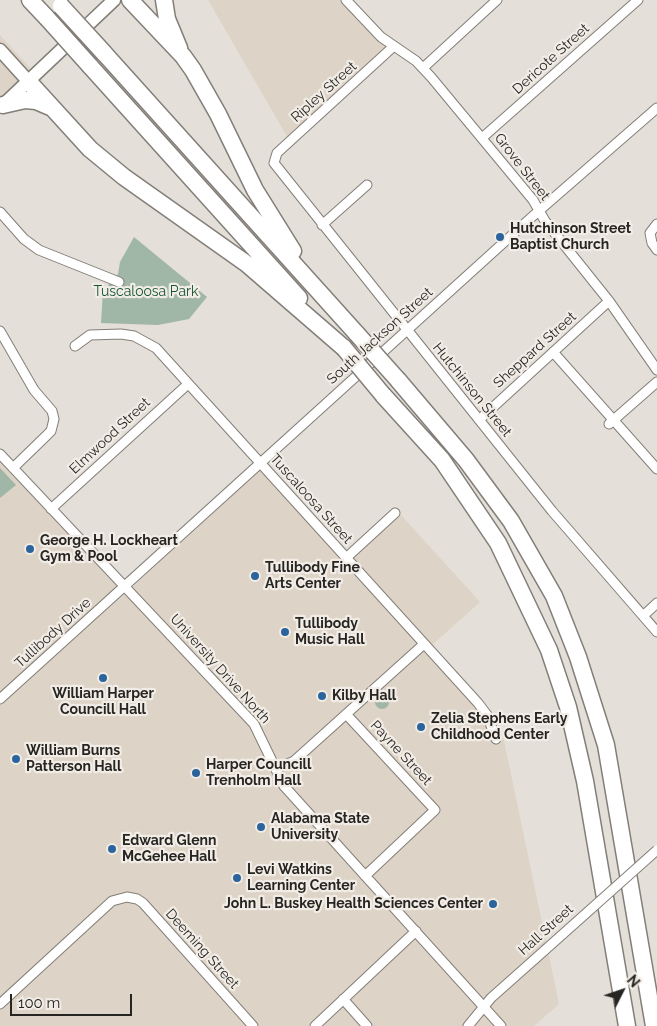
<!DOCTYPE html>
<html>
<head>
<meta charset="utf-8">
<style>
	body { margin:0 }
	#map { position:relative; width:657px; height:1026px; overflow:hidden; background:#e4dfd8; font-family:Raleway,sans-serif }
	canvas { display:block }
	.north { position:absolute; left:597px; top:966px; width:50px; height:50px; -webkit-text-stroke:4px #f1ece5; paint-order:stroke; rotate:49deg; font-size:14px; font-weight:700; line-height:20px; text-align:center; color:#272522 }
	.north::after { content:''; display:block; margin:auto; width:18px; height:22px; background:#272522; clip-path:polygon(50% 0,100% 100%,50% 72%,0 100%) }
	.scale { position:absolute; left:10px; top:994px; width:122px; height:22px; box-sizing:border-box; border:2px solid #272522; border-top:0; padding-left:6px; font-size:15px; line-height:18px; white-space:nowrap; color:#272522; -webkit-text-stroke:4px #f1ece5; paint-order:stroke }
</style>
</head>
<body>
<div id="map">
<canvas width="657" height="1026"></canvas>
<div class="north">N</div>
<div class="scale">100 m</div>
</div>
<script>
const ctx = document.querySelector('canvas').getContext('2d');
ctx.lineJoin = 'round';
function fill(path, color) {
  ctx.fillStyle = color;
  ctx.fill(path, 'evenodd');
}
function poly(rows) {
  const path = new Path2D();
  for (const r of rows) {
    if (r.length === 3) {
      path.moveTo(r[0] + r[2], r[1]);
      path.arc(r[0], r[1], r[2], 0, 2 * Math.PI);
      continue;
    }
    path.moveTo(r[0], r[1]);
    for (let i = 2; i < r.length; i += 2) path.lineTo(r[i], r[i + 1]);
  }
  return path;
}
function strokePath(path, color, width, dash) {
  ctx.strokeStyle = color;
  ctx.lineWidth = width;
  ctx.lineCap = dash ? 'butt' : 'round';
  ctx.setLineDash(dash || []);
  ctx.stroke(path);
}
function write(font, color, halo, rows, align = 'center') {
  ctx.font = font + ' Raleway,sans-serif';
  ctx.lineWidth = 4.5;
  ctx.setLineDash([]);
  ctx.textBaseline = 'middle';
  ctx.strokeStyle = halo;
  ctx.fillStyle = color;
  for (const [text, x, y, turn = 0] of rows) {
    ctx.save();
    ctx.translate(x, y);
    ctx.rotate((+turn || 0) * Math.PI / 180);
    ctx.textAlign = isNaN(turn) ? turn : align;
    if (halo) ctx.strokeText(text, 0, 0);
    ctx.fillText(text, 0, 0);
    ctx.restore();
  }
}
const built = poly([
	[208,0,344,0,387,48,288,138],
	[0,35,32,70,0,99],
	[0,459,125,594,260,470,345,564,400,514,480,602,431,646,500,722,559,1004,534,1026,0,1026]
]);
const green = poly([
	[134,237,207,297,189,319,158,325,101,323,103,291,118,274,120,262],
	[0,468,16,485,0,498],
	[382,702,7]
]);
const minor = poly([
	[346,0,381,37,416,61,431,77,533,200,545,221,609,301,657,370],
	[394,46,277,153,274,163,552,511,657,632],
	[423,68,497,0],
	[482,138,638,0],
	[0,212,24,239,39,250,119,282],
	[657,224,650,233,652,243,657,250],
	[322,225,367,185],
	[0,331,34,390,52,411,54,419,51,431,46,436,13,468],
	[75,346,90,335,121,334,134,336,156,348,478,703,487,715,496,739],
	[553,352,657,469],
	[479,420,609,301],
	[609,424,657,382],
	[0,454,254,724,284,786,501,1026],
	[51,509,188,384],
	[346,558,395,513],
	[643,616,657,603],
	[0,699,533,216,657,108],
	[346,714,435,810,365,876],
	[276,769,294,761,424,644],
	[343,999,367,1026],
	[0,1004,112,901,127,897,137,899,143,903,253,1026],
	[315,1026,416,931],
	[468,1026,491,998,545,950]
]);
const secondary = poly([
	[0,50,28,81],
	[2,106,114,0]
]);
const motorway = poly([
	[30,0,47,18],
	[130,0,183,56,193,70,218,114,255,190,293,251],
	[164,0,167,19,179,48],
	[104,53,357,334],
	[90,66,299,298],
	[28,81,90,149,124,177,247,264,344,348],
	[3,105,25,100,36,101,50,107],
	[398,380,466,460,511,521,554,596,578,657,606,745,654,1026],
	[383,395,442,460,498,543,549,650,568,707,585,781,627,1026]
]);
const minorBridge = poly([
	[545,950,657,850]
]);
const motorwayBridge = poly([
	[61,6,104,53],
	[47,18,90,66],
	[357,334,398,380],
	[344,348,383,395]
]);
const markers = [
	[500,237,5,"#2b649c"],
	[30,549,5,"#2b649c"],
	[255,576,5,"#2b649c"],
	[285,632,5,"#2b649c"],
	[103,678,5,"#2b649c"],
	[322,696,5,"#2b649c"],
	[421,727,5,"#2b649c"],
	[16,759,5,"#2b649c"],
	[196,773,5,"#2b649c"],
	[261,827,5,"#2b649c"],
	[112,849,5,"#2b649c"],
	[237,878,5,"#2b649c"],
	[493,904,5,"#2b649c"]
];
const streetNames = [
	["Dericote Street",551,59,-42],
	["Ripley Street",324,92,-42],
	["Grove Street",522,167,52],
	["South Jackson Street",380,336,-42],
	["Sheppard Street",535,350,-42],
	["Hutchinson Street",472,390,51],
	["Elmwood Street",110,436,-43],
	["Tuscaloosa Street",311,499,48],
	["Tullibody Drive",53,633,-42],
	["University Drive North",220,669,48],
	["Payne Street",401,753,47],
	["Hall Street",546,930,-42],
	["Deeming Street",202,949,48]
];
const poiNames = [
	["Hutchinson Street",510,229],
	["Baptist Church",510,245],
	["George H. Lockheart",40,541],
	["Gym & Pool",40,557],
	["Tullibody Fine",265,568],
	["Arts Center",265,584],
	["Tullibody",295,624],
	["Music Hall",295,640],
	["William Harper",103,694,"center"],
	["Councill Hall",103,710,"center"],
	["Kilby Hall",332,696],
	["Zelia Stephens Early",431,719],
	["Childhood Center",431,735],
	["William Burns",26,751],
	["Patterson Hall",26,767],
	["Harper Councill",206,765],
	["Trenholm Hall",206,781],
	["Alabama State",271,819],
	["University",271,835],
	["Edward Glenn",122,841],
	["McGehee Hall",122,857],
	["Levi Watkins",247,870],
	["Learning Center",247,886],
	["John L. Buskey Health Sciences Center",483,904,"right"]
];
const parkNames = [
	["Tuscaloosa Park",146,292]
];
fill(built, '#ddd3c7');
fill(green, '#a0b6a7');
strokePath(minor, '#837e78', 11);
strokePath(secondary, '#837e78', 15);
strokePath(motorway, '#837e78', 19);
strokePath(minor, '#fff', 9);
strokePath(secondary, '#fff', 12);
strokePath(motorway, '#fff', 16);
strokePath(minorBridge, '#837e78', 11, []);
strokePath(motorwayBridge, '#837e78', 19, []);
strokePath(minorBridge, '#fff', 9);
strokePath(motorwayBridge, '#fff', 16);
for (const [x, y, r, color] of markers) {
  const dot = new Path2D();
  dot.arc(x, y, r, 0, 2 * Math.PI);
  ctx.fillStyle = color;
  ctx.fill(dot);
  strokePath(dot, '#f1ece5', 2);
}
write('14px', '#272522', '#f1ece5', streetNames);
write('bold 14px', '#272522', '#f1ece5', poiNames, 'left');
write('14px', '#185534', '#f1ece5', parkNames);
</script>
</body>
</html>
